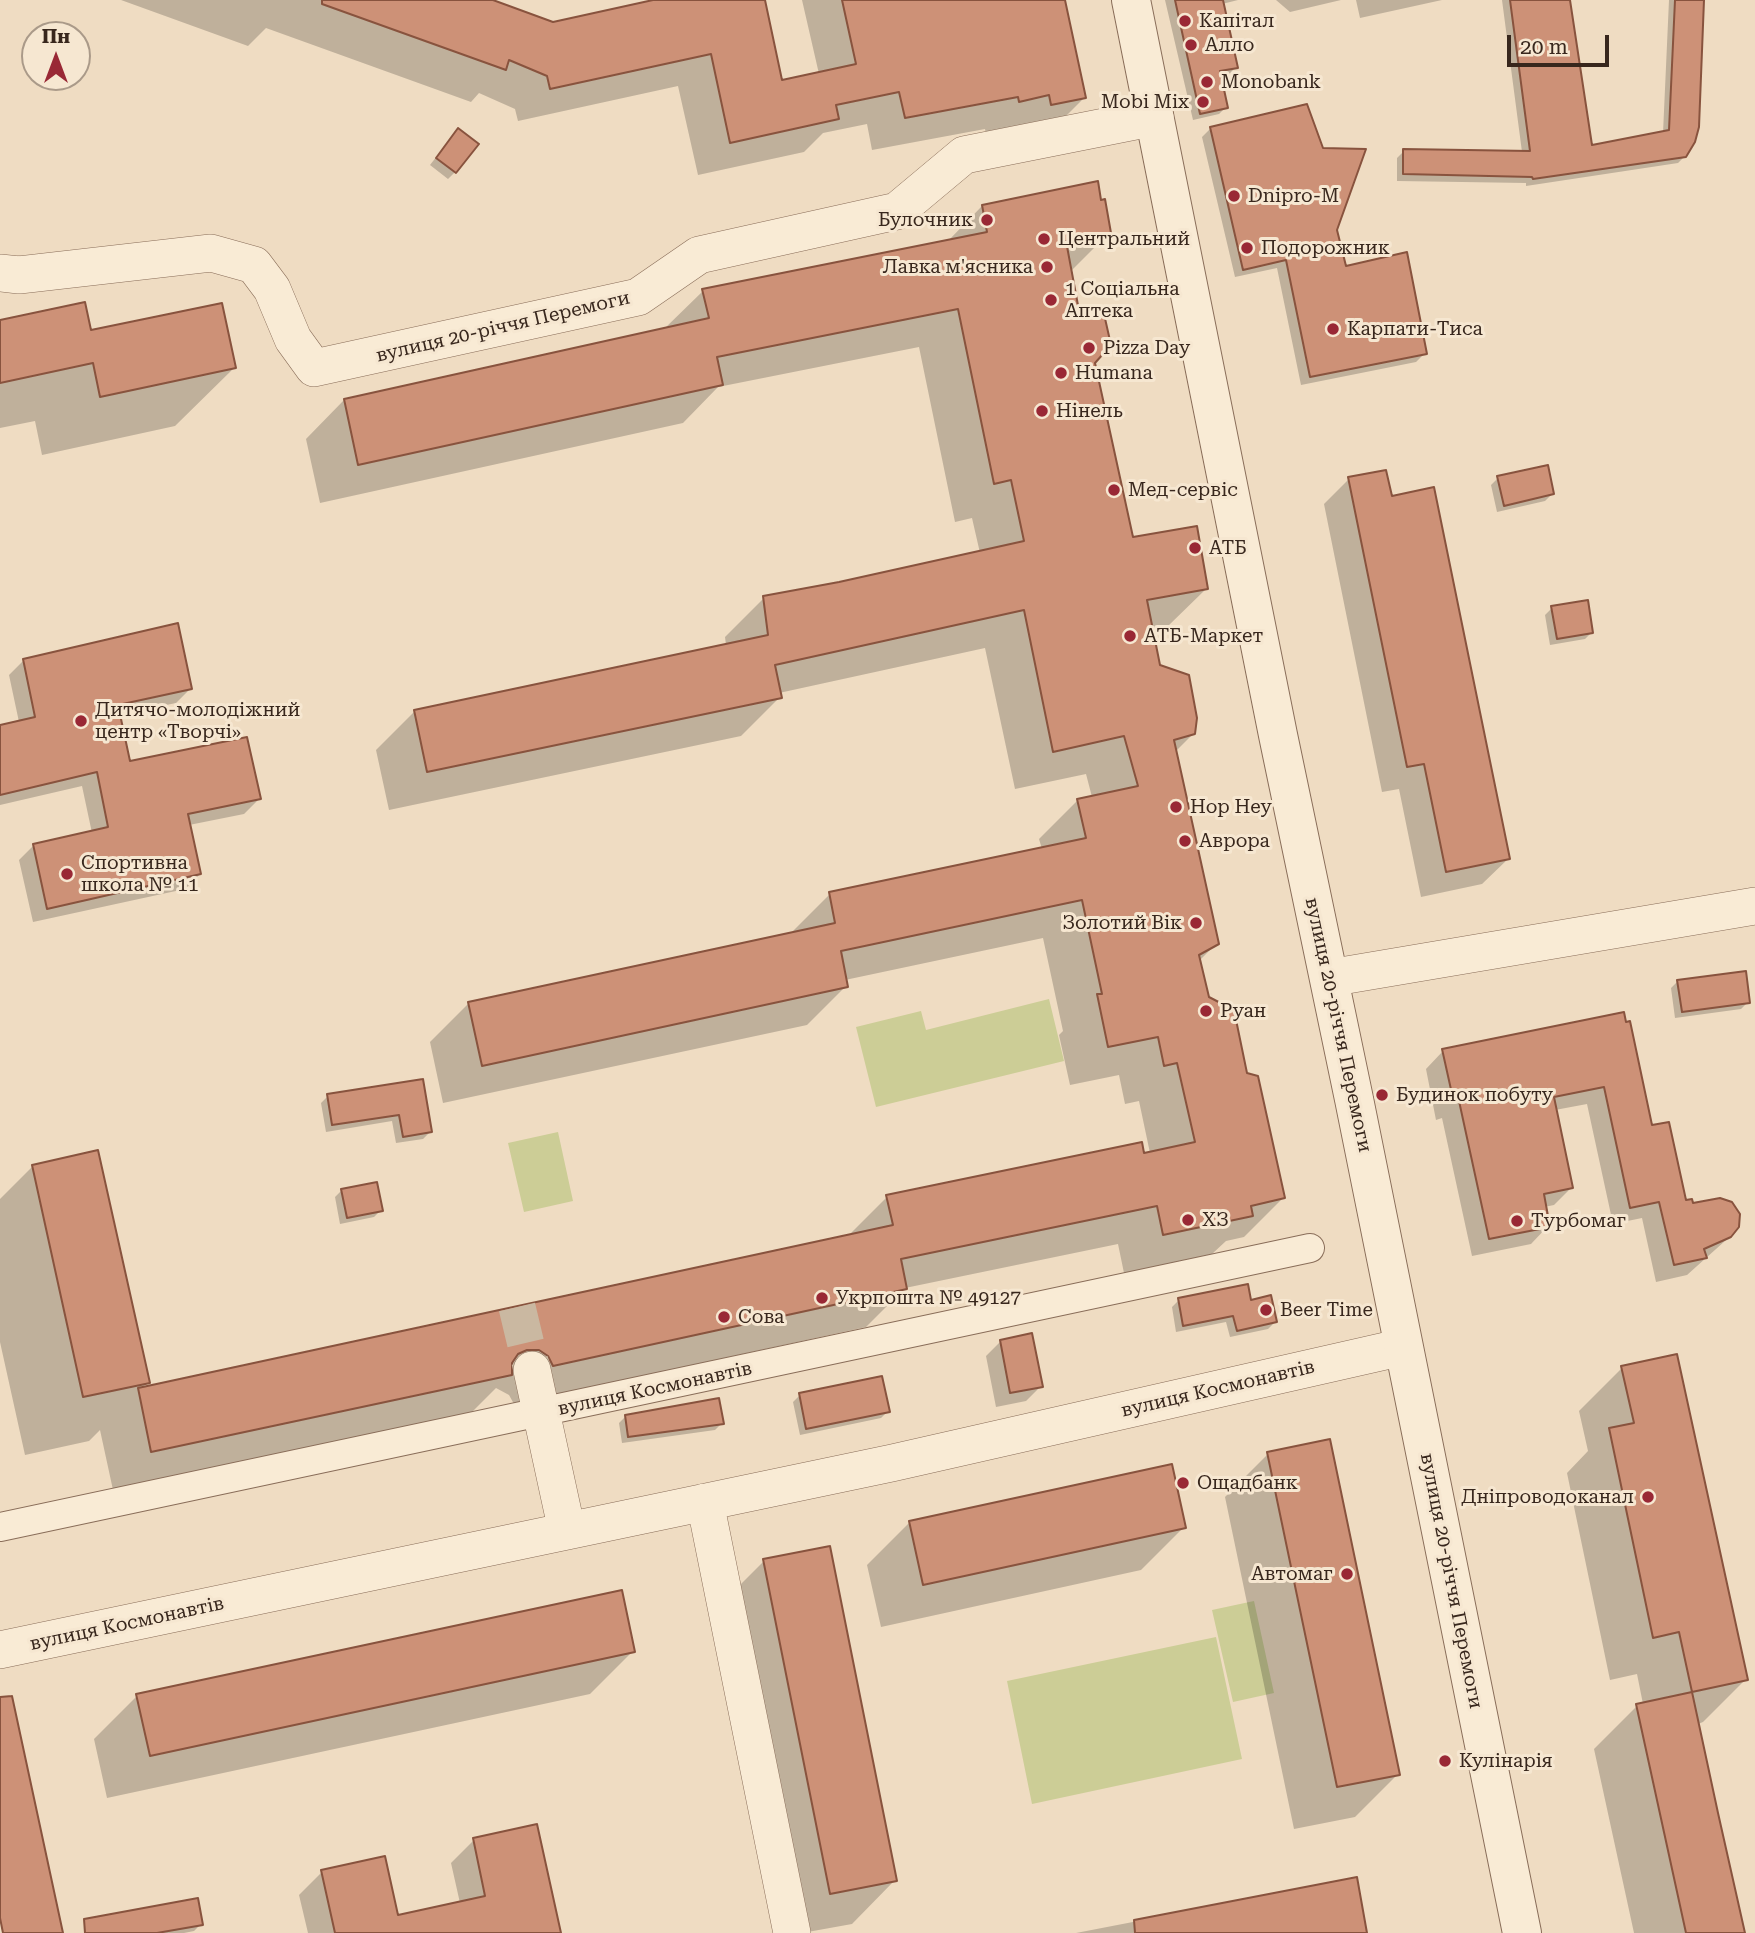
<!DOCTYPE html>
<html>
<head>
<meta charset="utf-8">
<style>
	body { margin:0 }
	#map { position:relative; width:1755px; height:1933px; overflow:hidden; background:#efdcc2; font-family:"Roboto Serif",serif }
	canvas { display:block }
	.north { position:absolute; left:21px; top:21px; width:70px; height:70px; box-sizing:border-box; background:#f6e7d1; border:2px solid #aa9a89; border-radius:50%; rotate:0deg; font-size:19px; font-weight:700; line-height:28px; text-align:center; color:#38271d }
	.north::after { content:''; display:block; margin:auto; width:24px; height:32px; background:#992835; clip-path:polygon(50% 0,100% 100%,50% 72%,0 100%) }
	.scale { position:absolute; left:1507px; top:35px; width:102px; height:32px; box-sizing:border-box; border:4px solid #38271d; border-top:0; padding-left:9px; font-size:21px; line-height:24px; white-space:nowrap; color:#38271d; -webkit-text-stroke:5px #f6e7d1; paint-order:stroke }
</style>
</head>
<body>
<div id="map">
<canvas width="1755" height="1933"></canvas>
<div class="north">Пн</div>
<div class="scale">20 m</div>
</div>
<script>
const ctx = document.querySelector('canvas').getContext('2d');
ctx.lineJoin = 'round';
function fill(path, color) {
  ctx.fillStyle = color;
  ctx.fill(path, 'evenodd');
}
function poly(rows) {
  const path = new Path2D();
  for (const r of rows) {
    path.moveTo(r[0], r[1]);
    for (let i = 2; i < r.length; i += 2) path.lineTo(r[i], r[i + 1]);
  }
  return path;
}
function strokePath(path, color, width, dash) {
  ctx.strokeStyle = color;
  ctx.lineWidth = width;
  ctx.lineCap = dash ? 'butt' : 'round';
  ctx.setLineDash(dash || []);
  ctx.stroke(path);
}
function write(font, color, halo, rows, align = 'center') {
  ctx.font = font + ' "Roboto Serif",serif';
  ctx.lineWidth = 6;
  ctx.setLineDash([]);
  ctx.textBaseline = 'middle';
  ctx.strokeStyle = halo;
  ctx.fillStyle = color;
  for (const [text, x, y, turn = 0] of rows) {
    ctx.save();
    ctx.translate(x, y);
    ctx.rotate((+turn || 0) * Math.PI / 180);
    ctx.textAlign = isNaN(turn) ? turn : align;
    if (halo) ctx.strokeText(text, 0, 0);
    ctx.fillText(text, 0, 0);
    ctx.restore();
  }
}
const green = poly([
	[1049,999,1064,1061,876,1107,856,1027,921,1011,926,1030],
	[558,1132,573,1201,524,1212,508,1143],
	[1254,1601,1274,1693,1233,1702,1212,1610],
	[1216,1637,1242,1759,1032,1804,1007,1681]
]);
const shadow = poly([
	[121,0,488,0,553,24,659,0,763,0,781,82,819,74,802,0,1063,0,1084,98,1051,131,986,134,985,129,872,150,867,124,823,133,804,152,698,175,678,86,518,121,515,109,479,93,471,102,266,28,248,46],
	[1165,0,1238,0,1222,4,1236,67,1229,74,1219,76,1226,107,1219,114,1193,120],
	[1276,0,1341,0,1290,12],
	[1356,0,1442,0,1360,18],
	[1502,0,1569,0,1591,147,1663,133,1669,0,1703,0,1685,156,1678,163,1526,186,1526,183,1397,181,1397,158,1404,151,1522,152],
	[1211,128,1336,230,1344,268,1425,353,1416,362,1301,385,1277,268,1235,277,1202,137],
	[451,138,455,172,448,179,430,165],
	[982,206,1109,233,1070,272,1079,318,1094,363,1132,539,1206,589,1167,627,1152,630,1159,666,1194,733,1175,752,1217,943,1199,961,1207,998,1245,1075,1283,1198,1244,1237,1226,1241,1212,1254,1124,1273,1118,1244,905,1288,866,1327,514,1404,509,1395,496,1388,471,1413,113,1490,100,1430,89,1441,25,1455,0,1342,0,1199,33,1166,148,1382,140,1390,848,1236,887,1197,1150,1153,1139,1101,1125,1104,1119,1075,1070,1085,1059,1035,1063,1031,1043,938,845,980,846,986,807,1025,443,1103,430,1042,469,1003,791,933,830,894,1042,849,1039,839,1078,800,1092,797,1086,774,1015,789,985,648,779,693,780,697,741,736,389,810,376,750,415,711,726,645,725,637,764,598,980,553,972,518,955,522,919,347,718,387,683,423,320,503,306,439,344,400,663,330,703,291,947,242],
	[0,322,90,332,234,368,175,426,42,455,35,421,0,428],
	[1498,478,1552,494,1545,501,1497,512,1491,485],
	[1349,479,1391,498,1508,859,1482,884,1421,897,1399,789,1382,792,1324,504],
	[1552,608,1592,632,1585,639,1550,645,1545,615],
	[24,660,191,688,176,703,118,715,128,763,259,799,244,814,189,825,200,874,185,889,33,922,19,860,34,845,92,833,82,786,0,805,0,726,19,722,9,675],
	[1678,981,1748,1002,1741,1009,1675,1018,1671,988],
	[1622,1014,1650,1127,1685,1202,1692,1205,1735,1232,1687,1275,1656,1282,1642,1218,1613,1224,1587,1104,1555,1110,1571,1188,1554,1205,1544,1207,1548,1226,1531,1244,1472,1256,1442,1118,1436,1120,1426,1069,1443,1051],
	[422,1081,430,1132,423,1139,396,1143,392,1121,326,1132,321,1103,328,1096],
	[342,1190,381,1210,374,1217,340,1224,335,1197],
	[1179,1300,1250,1302,1275,1322,1268,1329,1230,1337,1226,1322,1176,1332,1172,1307],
	[1001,1341,1041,1386,1026,1401,996,1407,986,1356],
	[1622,1368,1746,1679,1703,1722,1698,1724,1743,1933,1634,1933,1594,1749,1637,1706,1643,1704,1637,1674,1610,1680,1567,1473,1588,1451,1579,1411],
	[800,1395,888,1411,881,1418,800,1435,793,1402],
	[626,1416,722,1423,715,1430,622,1443,619,1423],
	[1268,1454,1398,1774,1355,1817,1294,1829,1225,1497],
	[910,1522,1184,1527,1141,1570,881,1627,867,1565],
	[764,1561,895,1880,852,1924,802,1933,721,1604],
	[633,1651,590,1694,107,1798,94,1739,137,1696],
	[474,1840,559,1933,308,1933,299,1895,322,1872,397,1917,460,1903,451,1863],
	[1355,1879,1366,1933,1076,1933],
	[201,1924,194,1931,184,1933,117,1933]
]);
const building = poly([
	[322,0,493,0,553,22,653,0,765,0,782,80,856,64,842,0,1065,0,1086,98,1051,105,1049,95,1019,102,1018,97,905,118,899,92,836,105,839,119,730,143,711,54,550,89,547,76,509,60,506,70,322,4,322,0],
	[1175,0,1223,0,1238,68,1220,71,1228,108,1200,114,1175,0],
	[1510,0,1570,0,1592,145,1669,130,1675,0,1704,0,1699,127,1695,142,1686,157,1533,179,1532,177,1403,174,1403,149,1530,151,1510,0],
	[1307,104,1323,148,1366,149,1337,230,1346,266,1407,252,1427,354,1310,377,1286,260,1243,270,1210,127,1307,104],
	[458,128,479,144,456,173,436,158,458,128],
	[1098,181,1101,200,1105,199,1111,233,1066,241,1080,316,1104,314,1111,345,1095,363,1133,537,1197,526,1208,589,1147,600,1160,665,1189,675,1197,718,1195,734,1174,740,1219,944,1199,955,1209,997,1234,1010,1247,1073,1258,1076,1285,1198,1251,1206,1253,1216,1163,1235,1157,1206,901,1259,907,1289,553,1366,548,1356,539,1350,527,1350,518,1354,512,1363,512,1375,151,1452,138,1388,893,1225,886,1195,1142,1142,1144,1153,1195,1142,1177,1063,1164,1066,1158,1037,1108,1047,1097,994,1102,994,1082,900,841,951,848,987,482,1066,468,1002,835,923,829,892,1086,838,1077,799,1138,786,1124,736,1053,752,1024,610,775,665,782,698,427,772,414,710,768,635,763,596,839,582,1024,541,1011,480,994,484,958,309,717,357,723,385,358,465,344,399,709,318,702,289,987,232,982,205,1098,181],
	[85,302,91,330,222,303,236,368,100,397,93,363,0,383,0,320,85,302],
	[1548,465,1554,494,1504,506,1497,476,1548,465],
	[1386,470,1392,496,1434,487,1510,859,1446,872,1424,764,1407,767,1348,477,1386,470],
	[1588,600,1593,633,1557,639,1551,606,1588,600],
	[178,623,192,689,118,705,130,761,247,737,261,799,188,814,201,874,47,909,33,844,108,827,97,772,0,795,0,725,35,717,23,659,178,623],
	[1746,971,1750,1003,1682,1012,1677,980,1746,971],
	[1624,1012,1626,1022,1630,1021,1652,1125,1669,1122,1686,1200,1692,1199,1693,1203,1720,1198,1732,1202,1740,1214,1739,1227,1731,1237,1704,1249,1707,1258,1674,1265,1659,1202,1630,1208,1604,1087,1554,1097,1573,1188,1544,1194,1550,1227,1489,1239,1459,1101,1454,1103,1442,1049,1624,1012],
	[423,1079,432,1132,403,1137,399,1115,332,1125,327,1094,423,1079],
	[98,1150,150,1383,83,1397,32,1165,98,1150],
	[377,1182,383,1211,347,1218,341,1189,377,1182],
	[1248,1284,1251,1300,1271,1295,1277,1322,1237,1331,1233,1316,1183,1326,1178,1298,1248,1284],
	[1032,1333,1043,1387,1010,1393,1000,1340,1032,1333],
	[1677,1354,1748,1680,1692,1692,1679,1632,1653,1638,1609,1428,1634,1423,1621,1366,1677,1354],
	[882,1376,890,1412,806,1429,799,1393,882,1376],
	[719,1398,724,1424,628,1437,625,1415,719,1398],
	[1330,1439,1400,1775,1337,1787,1267,1452,1330,1439],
	[1172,1464,1186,1528,923,1585,909,1521,1172,1464],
	[830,1546,897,1881,830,1894,763,1559,830,1546],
	[622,1590,635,1652,150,1756,136,1694,622,1590],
	[1692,1692,1718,1813,1745,1933,1686,1933,1636,1704,1692,1692],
	[12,1696,63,1933,3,1933,0,1918,0,1697,12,1696],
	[537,1824,561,1933,335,1933,321,1870,385,1856,398,1915,485,1896,473,1838,537,1824],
	[1357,1877,1367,1933,1135,1933,1134,1920,1357,1877],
	[198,1898,203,1925,157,1933,85,1933,84,1919,198,1898]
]);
const minorTunnel = poly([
	[517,1307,532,1370]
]);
const pedestrian = poly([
	[0,1527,1310,1248]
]);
const minor = poly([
	[0,273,19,275,211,253,254,265,272,289,293,339,314,368,638,297,699,255,897,211,964,155,1155,117],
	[1329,978,1755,906],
	[532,1370,567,1531],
	[705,1502,792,1933],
	[0,1650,892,1463,1403,1347]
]);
const tertiary = poly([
	[1131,0,1278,735,1354,1099,1522,1933]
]);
const markers = [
	[1185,21,7,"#992835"],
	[1191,45,7,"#992835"],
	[1207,82,7,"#992835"],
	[1203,102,7,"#992835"],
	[1234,196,7,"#992835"],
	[987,220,7,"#992835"],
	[1044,239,7,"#992835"],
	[1247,248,7,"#992835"],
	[1047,267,7,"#992835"],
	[1051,300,7,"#992835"],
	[1333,329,7,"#992835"],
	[1089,348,7,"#992835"],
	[1061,373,7,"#992835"],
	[1042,411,7,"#992835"],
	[1114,490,7,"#992835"],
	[1195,548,7,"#992835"],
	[1130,636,7,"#992835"],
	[81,721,7,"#992835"],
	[1176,807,7,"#992835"],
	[1185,841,7,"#992835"],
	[67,874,7,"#992835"],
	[1196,923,7,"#992835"],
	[1206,1011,7,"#992835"],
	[1382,1095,7,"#992835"],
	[1188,1220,7,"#992835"],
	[1517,1221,7,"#992835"],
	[822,1298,7,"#992835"],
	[1266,1310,7,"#992835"],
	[724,1317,7,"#992835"],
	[1183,1483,7,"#992835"],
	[1648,1497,7,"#992835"],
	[1347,1574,7,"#992835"],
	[1445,1761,7,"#992835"]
];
const poiNames = [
	["Капітал",1199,21],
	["Алло",1205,45],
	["Monobank",1221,82],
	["Mobi Mix",1189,102,"right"],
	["Dnipro-M",1248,196],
	["Булочник",973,220,"right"],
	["Центральний",1058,239],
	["Подорожник",1261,248],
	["Лавка м'ясника",1033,267,"right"],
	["1 Соціальна",1065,289],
	["Аптека",1065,311],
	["Карпати-Тиса",1347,329],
	["Pizza Day",1103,348],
	["Humana",1075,373],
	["Нінель",1056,411],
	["Мед-сервіс",1128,490],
	["АТБ",1209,548],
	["АТБ-Маркет",1144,636],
	["Дитячо-молодіжний",95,710],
	["центр «Творчі»",95,732],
	["Hop Hey",1190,807],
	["Аврора",1199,841],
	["Спортивна",81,863],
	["школа № 11",81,885],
	["Золотий Вік",1182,923,"right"],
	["Руан",1220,1011],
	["Будинок побуту",1396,1095],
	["ХЗ",1202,1220],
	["Турбомаг",1531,1221],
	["Укрпошта № 49127",836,1298],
	["Beer Time",1280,1310],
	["Сова",738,1317],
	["Ощадбанк",1197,1483],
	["Дніпроводоканал",1634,1497,"right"],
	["Автомаг",1333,1574,"right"],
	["Кулінарія",1459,1761]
];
const streetNames = [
	["вулиця 20-річчя Перемоги",503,327,-13],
	["вулиця 20-річчя Перемоги",1338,1025,78],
	["вулиця Космонавтів",655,1389,-12],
	["вулиця Космонавтів",1218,1389,-13],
	["вулиця 20-річчя Перемоги",1451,1581,79],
	["вулиця Космонавтів",127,1624,-12]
];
fill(green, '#cccd96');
fill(shadow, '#0003');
fill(building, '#cd9177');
strokePath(building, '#88533e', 2);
strokePath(minorTunnel, '#cab8a1', 37, [37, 18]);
strokePath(pedestrian, '#896d59', 30);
strokePath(minor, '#896d59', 38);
strokePath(tertiary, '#896d59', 40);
strokePath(pedestrian, '#f9ebd5', 28);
strokePath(minor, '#f9ebd5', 37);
strokePath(tertiary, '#f9ebd5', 38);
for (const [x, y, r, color] of markers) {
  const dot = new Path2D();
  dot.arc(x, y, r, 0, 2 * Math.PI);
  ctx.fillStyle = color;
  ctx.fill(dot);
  strokePath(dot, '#f6e7d1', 2.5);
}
write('19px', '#38271d', '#f6e7d1', poiNames, 'left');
write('19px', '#38271d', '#f6e7d1', streetNames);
</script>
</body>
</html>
